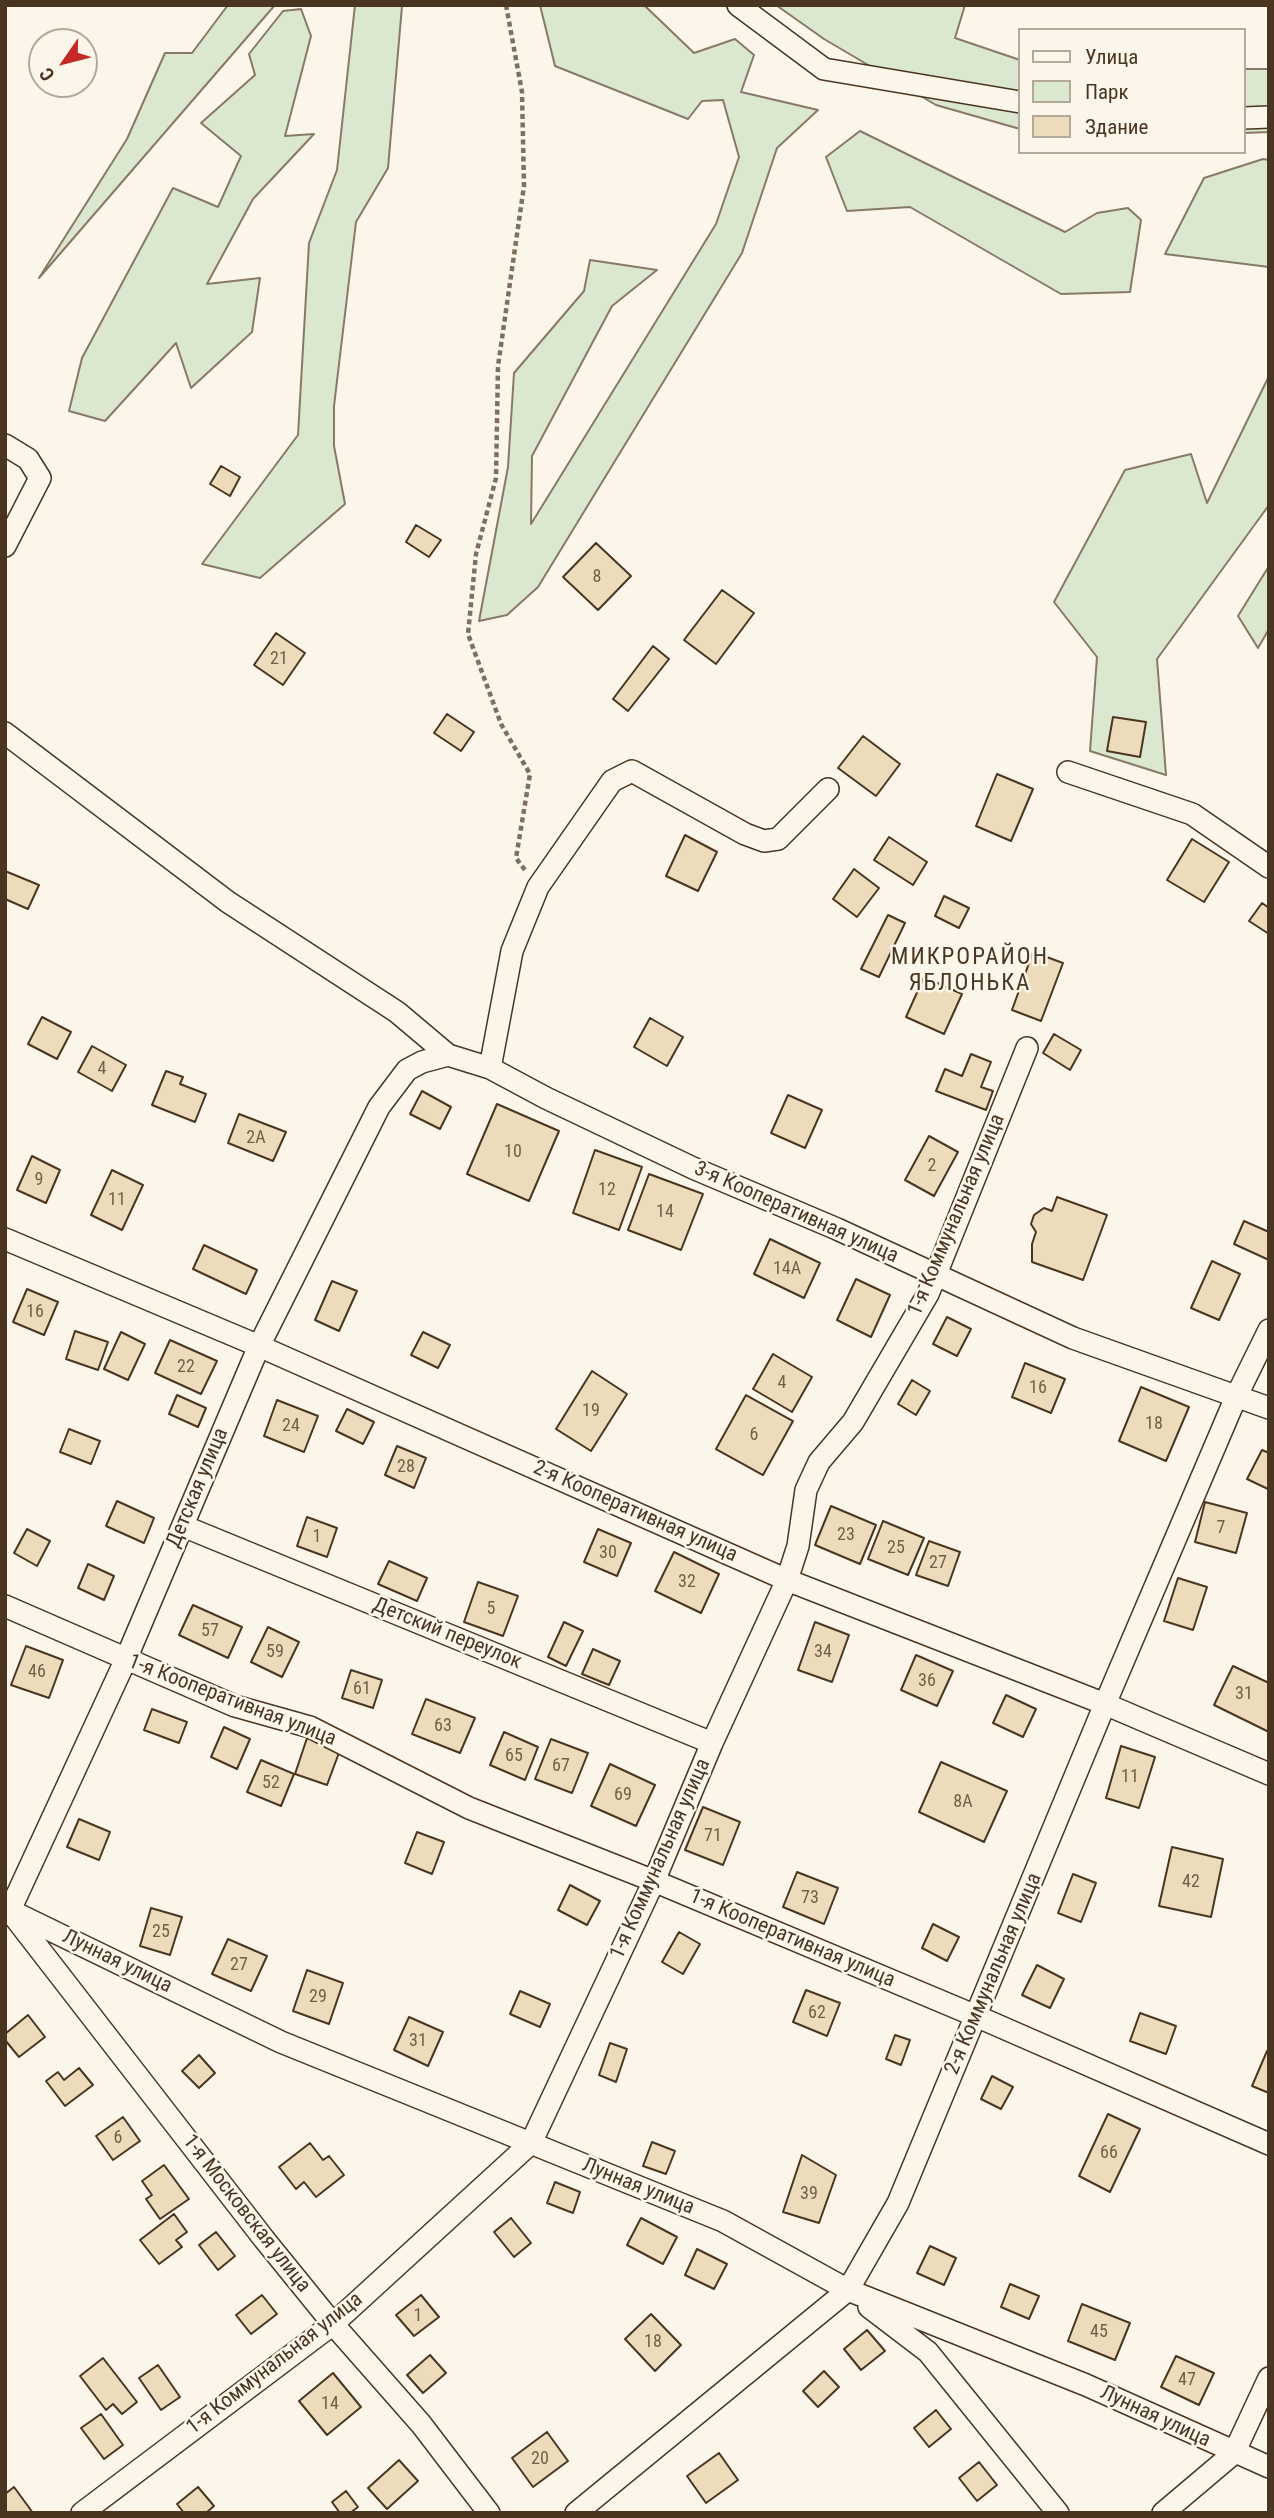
<!DOCTYPE html>
<html>
<head>
<meta charset="utf-8">
<style>
	body { margin:0 }
	#map { position:relative; width:1274px; height:2518px; overflow:hidden; background:#fbf6e9; font-family:"Roboto Condensed",sans-serif }
	canvas { display:block }
	.frame { position:absolute; inset:0; border:7px solid #4a3520; pointer-events:none }
	.legend { position:absolute; left:1018px; top:28px; width:228px; height:126px; box-sizing:border-box; background:#fbf6e9; border:2px solid #b4a999; margin:0; padding:9px 12px; list-style:none; font-size:21px; color:#4a3520 }
	.legend li { display:flex; align-items:center; gap:14px; height:35px }
	.legend b { width:35px; border:2px solid #b4a999 }
	.north { position:absolute; left:28px; top:28px; width:70px; height:70px; box-sizing:border-box; background:#fbf6e9; border:2px solid #b4a999; border-radius:50%; rotate:235deg; font-size:19px; font-weight:700; line-height:28px; text-align:center; color:#4a3520 }
	.north::after { content:''; display:block; margin:auto; width:24px; height:32px; background:#c62828; clip-path:polygon(50% 0,100% 100%,50% 72%,0 100%) }
</style>
</head>
<body>
<div id="map">
<canvas width="1274" height="2518"></canvas>
<div class="frame"></div>
<ul class="legend">
<li><b style="height:9px;background:#fbf6e9"></b>Улица</li>
<li><b style="height:19px;background:#dce7d0"></b>Парк</li>
<li><b style="height:19px;background:#ecdcbc"></b>Здание</li>
</ul>
<div class="north">С</div>
</div>
<script>
const ctx = document.querySelector('canvas').getContext('2d');
ctx.lineJoin = 'round';
function fill(path, color) {
  ctx.fillStyle = color;
  ctx.fill(path, 'evenodd');
}
function poly(rows) {
  const path = new Path2D();
  for (const r of rows) {
    path.moveTo(r[0], r[1]);
    for (let i = 2; i < r.length; i += 2) path.lineTo(r[i], r[i + 1]);
  }
  return path;
}
function strokePath(path, color, width, dash) {
  ctx.strokeStyle = color;
  ctx.lineWidth = width;
  ctx.lineCap = dash ? 'butt' : 'round';
  ctx.setLineDash(dash || []);
  ctx.stroke(path);
}
function write(font, color, halo, rows, align = 'center') {
  ctx.font = font + ' "Roboto Condensed",sans-serif';
  ctx.lineWidth = 5;
  ctx.setLineDash([]);
  ctx.textBaseline = 'middle';
  ctx.strokeStyle = halo;
  ctx.fillStyle = color;
  for (const [text, x, y, turn = 0] of rows) {
    ctx.save();
    ctx.translate(x, y);
    ctx.rotate((+turn || 0) * Math.PI / 180);
    ctx.textAlign = isNaN(turn) ? turn : align;
    if (halo) ctx.strokeText(text, 0, 0);
    ctx.fillText(text, 0, 0);
    ctx.restore();
  }
}
const green = poly([
	[228,5,275,5,39,278,127,139,165,53,192,53,228,5],
	[355,5,402,6,388,168,356,222,334,406,334,446,345,504,260,578,202,564,298,435,309,243,337,170,355,5],
	[540,5,644,5,694,53,735,39,754,55,741,92,818,110,777,148,742,253,538,587,507,615,479,621,508,467,514,373,584,291,590,260,657,270,612,306,532,456,531,524,716,224,739,157,723,100,702,101,688,119,555,66,540,5],
	[776,5,965,5,955,38,1020,60,1020,129,936,105,824,39,776,5],
	[301,9,311,36,285,136,314,134,253,199,207,284,260,278,252,332,191,388,176,343,105,421,69,411,82,358,173,188,218,207,241,156,201,123,255,75,249,54,283,11,301,9],
	[1244,69,1269,69,1269,132,1244,133,1244,69],
	[860,131,1065,232,1097,213,1128,208,1141,220,1130,292,1061,294,910,207,847,211,826,157,860,131],
	[1263,159,1269,160,1269,267,1165,254,1204,178,1263,159],
	[1269,376,1269,505,1157,659,1166,775,1090,751,1097,657,1054,602,1125,470,1191,454,1207,503,1269,376],
	[1269,566,1269,629,1258,648,1238,616,1269,566]
]);
const building = poly([
	[221,466,240,477,230,496,210,484,221,466],
	[416,525,441,540,429,557,406,542,416,525],
	[596,543,631,576,598,610,563,577,596,543],
	[722,590,754,613,716,664,684,640,722,590],
	[276,633,305,653,283,685,254,665,276,633],
	[653,646,669,659,628,711,613,699,653,646],
	[447,714,474,732,461,751,434,733,447,714],
	[1113,717,1146,722,1140,757,1107,751,1113,717],
	[863,736,900,764,876,796,838,768,863,736],
	[997,774,1033,789,1011,841,976,826,997,774],
	[685,835,717,852,698,891,666,876,685,835],
	[889,837,927,862,913,885,874,860,889,837],
	[1192,839,1229,862,1204,902,1167,880,1192,839],
	[854,869,879,888,857,917,833,899,854,869],
	[5,871,39,885,28,909,5,899,5,871],
	[944,896,969,908,959,928,935,916,944,896],
	[1262,903,1269,908,1269,934,1249,921,1262,903],
	[888,915,905,923,879,977,861,969,888,915],
	[1033,952,1063,963,1041,1021,1012,1010,1033,952],
	[924,977,962,994,944,1034,906,1017,924,977],
	[42,1017,71,1032,57,1059,28,1044,42,1017],
	[650,1018,683,1037,667,1066,634,1047,650,1018],
	[1054,1034,1081,1050,1070,1070,1043,1053,1054,1034],
	[92,1046,126,1065,112,1091,78,1072,92,1046],
	[971,1054,991,1062,981,1087,993,1091,986,1110,936,1091,945,1069,962,1076,971,1054],
	[166,1071,183,1077,180,1084,206,1094,195,1122,152,1105,166,1071],
	[422,1091,451,1107,440,1129,410,1114,422,1091],
	[788,1095,822,1110,805,1148,771,1133,788,1095],
	[497,1104,559,1131,529,1201,467,1174,497,1104],
	[239,1114,286,1132,273,1161,228,1143,239,1114],
	[929,1136,958,1152,934,1196,905,1180,929,1136],
	[595,1150,642,1167,619,1230,573,1213,595,1150],
	[32,1156,60,1170,46,1203,17,1190,32,1156],
	[112,1170,143,1185,122,1230,91,1215,112,1170],
	[649,1174,703,1194,681,1250,628,1230,649,1174],
	[1057,1197,1107,1215,1083,1280,1032,1262,1032,1244,1036,1232,1031,1224,1034,1215,1044,1208,1052,1211,1057,1197],
	[1244,1221,1269,1232,1269,1260,1234,1244,1244,1221],
	[770,1239,820,1263,804,1298,754,1274,770,1239],
	[204,1245,257,1270,246,1294,193,1269,204,1245],
	[1212,1261,1240,1274,1219,1320,1191,1308,1212,1261],
	[856,1279,890,1295,871,1337,837,1320,856,1279],
	[332,1281,357,1291,339,1331,315,1320,332,1281],
	[27,1289,58,1302,44,1335,13,1322,27,1289],
	[947,1317,971,1329,957,1356,933,1344,947,1317],
	[75,1331,108,1342,98,1370,66,1359,75,1331],
	[121,1332,145,1344,128,1380,104,1369,121,1332],
	[423,1332,450,1345,438,1368,411,1355,423,1332],
	[170,1340,217,1361,201,1394,155,1373,170,1340],
	[773,1354,812,1377,792,1412,753,1389,773,1354],
	[1025,1363,1065,1379,1051,1413,1012,1397,1025,1363],
	[592,1371,627,1394,591,1451,556,1429,592,1371],
	[912,1380,930,1391,916,1415,898,1404,912,1380],
	[1141,1387,1189,1407,1166,1461,1119,1441,1141,1387],
	[177,1395,206,1408,198,1427,169,1414,177,1395],
	[746,1395,793,1421,763,1475,716,1449,746,1395],
	[277,1400,318,1416,304,1452,264,1436,277,1400],
	[347,1409,374,1422,363,1444,336,1431,347,1409],
	[69,1429,100,1441,91,1464,60,1452,69,1429],
	[397,1446,426,1458,414,1488,385,1475,397,1446],
	[1262,1450,1269,1453,1268,1489,1247,1479,1262,1450],
	[117,1501,154,1518,144,1543,106,1526,117,1501],
	[1205,1502,1247,1513,1236,1553,1195,1542,1205,1502],
	[831,1506,876,1525,860,1564,815,1545,831,1506],
	[307,1517,337,1528,327,1557,297,1546,307,1517],
	[883,1521,924,1538,908,1575,868,1559,883,1521],
	[27,1529,50,1541,37,1566,14,1553,27,1529],
	[598,1529,631,1543,617,1576,584,1562,598,1529],
	[929,1541,960,1552,948,1586,916,1575,929,1541],
	[674,1552,719,1574,701,1613,655,1591,674,1552],
	[389,1561,427,1578,417,1601,378,1584,389,1561],
	[88,1564,114,1576,104,1600,78,1588,88,1564],
	[1178,1578,1207,1587,1193,1630,1164,1621,1178,1578],
	[478,1582,518,1596,503,1636,464,1622,478,1582],
	[193,1605,242,1627,228,1658,179,1635,193,1605],
	[564,1622,583,1631,566,1666,548,1657,564,1622],
	[815,1622,849,1635,832,1682,798,1670,815,1622],
	[268,1627,299,1642,282,1677,251,1662,268,1627],
	[26,1646,63,1660,49,1698,11,1685,26,1646],
	[593,1649,620,1661,609,1685,582,1674,593,1649],
	[916,1655,953,1671,937,1706,901,1690,916,1655],
	[1233,1666,1269,1683,1269,1732,1214,1705,1233,1666],
	[351,1670,382,1680,373,1708,342,1698,351,1670],
	[1006,1695,1036,1709,1023,1737,993,1723,1006,1695],
	[426,1699,475,1718,460,1753,412,1734,426,1699],
	[152,1709,187,1722,179,1743,144,1730,152,1709],
	[224,1727,250,1739,237,1769,211,1757,224,1727],
	[504,1732,538,1747,525,1780,490,1765,504,1732],
	[307,1738,340,1750,327,1785,295,1774,307,1738],
	[551,1739,588,1753,572,1793,535,1779,551,1739],
	[1121,1746,1155,1757,1139,1808,1106,1798,1121,1746],
	[261,1760,294,1774,281,1806,247,1792,261,1760],
	[941,1762,1007,1791,984,1842,919,1812,941,1762],
	[610,1764,655,1785,636,1826,591,1806,610,1764],
	[703,1807,740,1822,723,1865,685,1850,703,1807],
	[79,1819,110,1832,99,1860,67,1847,79,1819],
	[417,1832,444,1842,432,1874,405,1863,417,1832],
	[1172,1847,1223,1859,1211,1917,1159,1906,1172,1847],
	[797,1872,838,1888,824,1924,783,1907,797,1872],
	[1073,1874,1096,1883,1081,1922,1058,1913,1073,1874],
	[570,1885,600,1901,587,1925,558,1910,570,1885],
	[151,1908,182,1917,170,1955,140,1946,151,1908],
	[933,1924,959,1937,947,1961,922,1948,933,1924],
	[679,1932,700,1944,683,1974,662,1962,679,1932],
	[228,1939,267,1956,251,1991,212,1974,228,1939],
	[1037,1965,1064,1979,1050,2008,1022,1995,1037,1965],
	[307,1970,343,1983,329,2024,293,2011,307,1970],
	[806,1990,840,2003,827,2036,793,2022,806,1990],
	[520,1991,550,2004,540,2027,510,2014,520,1991],
	[1140,2013,1176,2026,1166,2054,1130,2041,1140,2013],
	[28,2015,45,2037,19,2057,5,2040,5,2034,28,2015],
	[409,2017,443,2032,428,2066,394,2050,409,2017],
	[895,2035,910,2040,901,2065,886,2059,895,2035],
	[610,2043,627,2049,616,2082,599,2075,610,2043],
	[1267,2051,1269,2052,1269,2093,1252,2086,1267,2051],
	[199,2055,215,2073,199,2088,182,2071,199,2055],
	[79,2068,93,2085,65,2106,46,2081,58,2072,64,2080,79,2068],
	[992,2076,1013,2087,1001,2109,981,2099,992,2076],
	[1108,2114,1140,2129,1110,2192,1079,2176,1108,2114],
	[123,2117,140,2141,113,2160,96,2136,123,2117],
	[652,2142,675,2151,666,2174,643,2166,652,2142],
	[310,2143,323,2160,329,2156,344,2175,316,2197,304,2182,296,2189,279,2167,310,2143],
	[802,2155,836,2175,819,2223,783,2212,802,2155],
	[164,2165,189,2199,160,2219,146,2199,152,2195,142,2181,164,2165],
	[555,2182,580,2192,573,2213,547,2203,555,2182],
	[174,2214,187,2232,176,2240,182,2247,159,2264,140,2240,174,2214],
	[511,2218,531,2243,514,2257,494,2232,511,2218],
	[641,2218,677,2237,663,2264,627,2245,641,2218],
	[216,2232,235,2256,218,2270,199,2245,216,2232],
	[930,2246,956,2258,944,2285,917,2273,930,2246],
	[697,2249,727,2264,714,2289,685,2275,697,2249],
	[1010,2284,1039,2296,1029,2319,1001,2307,1010,2284],
	[262,2295,277,2314,251,2334,236,2315,262,2295],
	[421,2295,439,2317,414,2336,396,2315,421,2295],
	[1082,2304,1130,2323,1115,2360,1068,2341,1082,2304],
	[651,2314,681,2345,655,2371,625,2339,651,2314],
	[867,2330,885,2351,861,2370,844,2349,867,2330],
	[430,2355,446,2373,423,2393,407,2375,430,2355],
	[1176,2356,1214,2373,1199,2405,1161,2387,1176,2356],
	[103,2358,137,2402,122,2414,113,2404,106,2410,80,2376,103,2358],
	[158,2365,180,2397,161,2410,139,2378,158,2365],
	[824,2371,839,2387,818,2407,803,2391,824,2371],
	[333,2373,361,2407,327,2435,299,2401,333,2373],
	[936,2410,951,2429,929,2447,914,2428,936,2410],
	[101,2414,123,2445,104,2459,81,2428,101,2414],
	[547,2432,568,2461,533,2487,512,2458,547,2432],
	[719,2453,738,2480,706,2503,687,2476,719,2453],
	[399,2460,418,2481,387,2509,368,2488,399,2460],
	[979,2462,997,2485,977,2501,959,2478,979,2462],
	[14,2487,33,2513,5,2513,5,2494,14,2487],
	[198,2487,214,2506,206,2513,184,2513,177,2504,198,2487],
	[346,2491,358,2507,350,2513,340,2513,332,2502,346,2491]
]);
const path = poly([
	[506,5,522,92,524,186,498,366,496,478,476,554,468,634,501,724,530,774,516,858,525,870]
]);
const minor = poly([
	[738,5,824,69,1020,102],
	[1244,118,1269,117],
	[5,445,28,459,40,478,5,546],
	[5,733,228,902,397,1012,448,1055],
	[1068,772,1192,814,1269,867],
	[490,1068,512,951,538,887,612,781,632,771,745,834,764,841,778,839,828,789],
	[5,1239,259,1346,787,1580,1105,1704,1269,1774],
	[183,1526,712,1743],
	[5,1606,235,1706,310,1727,469,1808,654,1881,976,2016,1269,2144],
	[5,1908,281,2042,723,2221,848,2290,1086,2385,1269,2467],
	[5,1914,10,1910,126,1659,259,1346,379,1107,407,1070,422,1062,448,1055,490,1068,546,1098,693,1168,837,1229,1073,1338,1269,1408],
	[13,1915,264,2239,333,2324,421,2424,489,2513],
	[869,2307,928,2352,1058,2513],
	[82,2513,333,2324,531,2143,654,1881,712,1743,787,1580,798,1546,806,1490,819,1462,853,1422,928,1294,1027,1048],
	[576,2513,848,2290,898,2203,1105,1704,1236,1397,1269,1330],
	[1163,2513,1234,2453,1269,2378]
]);
const numberNames = [
	["8",597,577],
	["21",279,659],
	["4",102,1069],
	["2А",256,1138],
	["10",513,1152],
	["2",932,1166],
	["9",39,1180],
	["12",607,1190],
	["11",117,1200],
	["14",665,1212],
	["14А",787,1269],
	["16",35,1312],
	["22",186,1367],
	["4",782,1383],
	["16",1038,1388],
	["19",591,1411],
	["18",1154,1424],
	["24",291,1426],
	["6",754,1435],
	["28",406,1467],
	["7",1221,1528],
	["23",846,1535],
	["1",317,1537],
	["25",896,1548],
	["30",608,1553],
	["27",938,1563],
	["32",687,1582],
	["5",491,1609],
	["57",210,1631],
	["59",275,1652],
	["34",823,1652],
	["46",37,1672],
	["36",927,1681],
	["61",362,1689],
	["31",1244,1694],
	["63",443,1726],
	["65",514,1756],
	["67",561,1766],
	["11",1130,1777],
	["52",271,1783],
	["69",623,1795],
	["8А",963,1802],
	["71",713,1836],
	["42",1191,1882],
	["73",810,1898],
	["25",161,1932],
	["27",239,1965],
	["29",318,1997],
	["62",817,2013],
	["31",418,2041],
	["6",118,2138],
	["66",1109,2153],
	["39",809,2194],
	["1",418,2316],
	["45",1099,2332],
	["18",653,2342],
	["47",1187,2380],
	["14",330,2404],
	["20",540,2459]
];
const streetNames = [
	["3-я Кооперативная улица",796,1213,24],
	["1-я Коммунальная улица",957,1215,-67],
	["Детская улица",198,1488,-67],
	["2-я Кооперативная улица",635,1512,24],
	["Детский переулок",447,1634,22],
	["1-я Кооперативная улица",232,1701,21],
	["1-я Коммунальная улица",661,1859,-66],
	["1-я Кооперативная улица",792,1939,23],
	["Лунная улица",117,1962,26],
	["2-я Коммунальная улица",994,1974,-67],
	["Лунная улица",638,2187,22],
	["1-я Московская улица",246,2214,52],
	["1-я Коммунальная улица",275,2364,-38],
	["Лунная улица",1155,2417,25]
];
const neighbourhoodNames = [
	["МИКРОРАЙОН",970,958],
	["ЯБЛОНЬКА",970,984]
];
fill(green, '#dce7d0');
strokePath(green, '#887966', 2);
fill(building, '#ecdcbc');
strokePath(building, '#4a3520', 2);
strokePath(minor, '#4a3520', 24);
strokePath(path, '#7f6f5c', 4.5, [5, 3.5]);
strokePath(minor, '#fbf6e9', 21);
write('18px', '#725f47', null, numberNames);
write('21px', '#4a3520', '#fbf6e9', streetNames);
ctx.letterSpacing = '2px';
write('23px', '#4a3520', '#fbf6e9', neighbourhoodNames);
ctx.letterSpacing = '0px';
</script>
</body>
</html>
